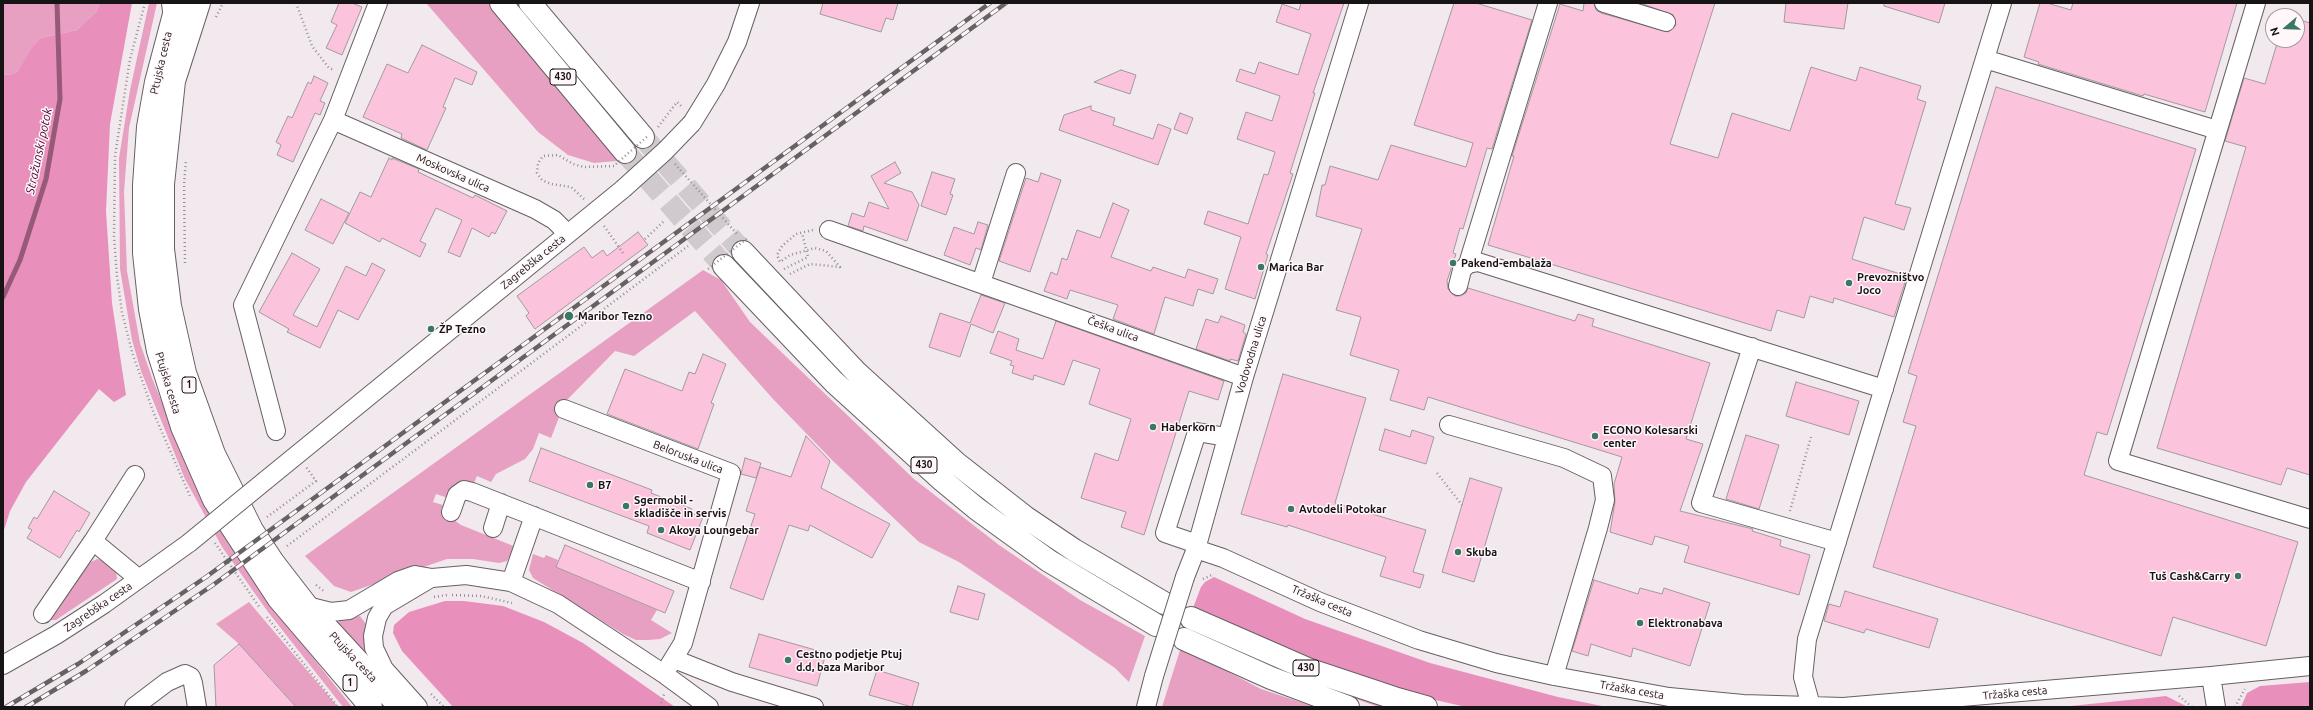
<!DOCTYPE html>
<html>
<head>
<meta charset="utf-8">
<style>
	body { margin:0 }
	#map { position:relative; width:2313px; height:710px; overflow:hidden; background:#f1e9ed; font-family:Ubuntu,sans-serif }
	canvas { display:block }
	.frame { position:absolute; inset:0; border:4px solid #171415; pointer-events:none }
	.north { position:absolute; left:2265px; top:8px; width:40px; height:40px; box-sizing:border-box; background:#fff7fa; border:1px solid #a29c9e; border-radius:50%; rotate:251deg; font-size:11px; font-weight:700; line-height:16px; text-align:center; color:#171415 }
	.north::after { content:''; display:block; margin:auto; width:14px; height:18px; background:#3b7864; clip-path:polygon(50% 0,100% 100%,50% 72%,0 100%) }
</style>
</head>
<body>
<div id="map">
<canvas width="2313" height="710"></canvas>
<div class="frame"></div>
<div class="north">N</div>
</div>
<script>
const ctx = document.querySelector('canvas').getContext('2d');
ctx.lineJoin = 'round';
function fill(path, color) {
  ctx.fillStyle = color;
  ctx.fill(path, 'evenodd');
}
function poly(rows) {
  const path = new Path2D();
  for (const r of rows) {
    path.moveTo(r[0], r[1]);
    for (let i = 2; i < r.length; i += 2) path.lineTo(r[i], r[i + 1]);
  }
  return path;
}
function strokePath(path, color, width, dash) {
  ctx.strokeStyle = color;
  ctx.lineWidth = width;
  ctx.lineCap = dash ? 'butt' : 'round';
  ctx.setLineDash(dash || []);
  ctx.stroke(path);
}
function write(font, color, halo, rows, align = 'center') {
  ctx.font = font + ' Ubuntu,sans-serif';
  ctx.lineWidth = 3;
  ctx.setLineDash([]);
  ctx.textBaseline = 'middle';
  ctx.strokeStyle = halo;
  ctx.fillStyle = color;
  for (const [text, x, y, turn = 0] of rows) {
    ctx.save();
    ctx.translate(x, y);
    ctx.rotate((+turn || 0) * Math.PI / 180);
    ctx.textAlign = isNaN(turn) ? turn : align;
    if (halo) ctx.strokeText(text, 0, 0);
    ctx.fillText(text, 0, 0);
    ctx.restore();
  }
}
const green = poly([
	[3,3,100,3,96,12,77,30,41,38,18,71,10,75,3,74],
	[149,3,157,3,129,128,124,192,127,271,140,343,152,378,183,454,202,496,228,542,273,607,352,707,343,707,268,612,222,547,185,479,141,371,132,340,120,269,119,158,130,90],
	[426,3,491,3,622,156,616,161,594,163,568,155,538,132],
	[703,270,721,280,750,322,914,479,999,545,1080,600,1145,636,1129,682,1115,668,959,562,919,542,832,460,773,399,695,311,634,356,615,351,565,402,551,438,539,433,533,449,525,459,496,474,491,482,477,476,474,483,465,481,453,486,448,498,436,494,433,502,443,505,441,510,461,525,516,547,507,561,499,563,473,559,447,559,351,592,334,586,305,556],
	[533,554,544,558,546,555,558,560,556,567,657,610,651,620,672,633,660,639,648,640,636,640,623,634,533,578,529,570],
	[97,559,103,560,116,571,117,579,56,620,51,620,86,568,91,562],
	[249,602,338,707,296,707,239,644,216,624],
	[360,616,366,624,364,652,336,624,341,620],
	[1188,625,1395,707,1379,707,1295,678,1186,630],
	[1181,647,1261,689,1315,707,1162,707]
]);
const forest = poly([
	[100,3,132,3,110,124,106,211,112,303,126,395,114,402,99,389,26,482,10,511,3,533,3,74,10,75,18,71,32,48,41,38,77,30,96,12],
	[1214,577,1305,619,1430,663,1558,697,1607,707,1466,707,1418,696,1333,668,1193,608,1201,587,1205,582],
	[445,601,464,601,503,606,544,622,583,643,675,707,453,707,402,651,393,633,394,625,409,612],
	[2310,682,2310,707,2241,707,2247,693,2260,686],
	[2166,696,2188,707,2061,707,2148,698]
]);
const stream = poly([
	[3,297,20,260,46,179,60,99,57,3]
]);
const building = poly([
	[339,3,352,3,362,7,342,55,326,48,337,25,331,22,339,3],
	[823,3,898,3,893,20,886,18,881,32,820,14,823,3],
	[1301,3,1344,3,1313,93,1315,93,1290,173,1293,174,1266,254,1268,255,1255,299,1225,289,1241,237,1204,224,1208,211,1248,224,1264,174,1268,175,1275,152,1237,139,1246,112,1272,121,1280,96,1236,81,1240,69,1255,74,1259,62,1298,75,1311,34,1276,22,1282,4,1299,10,1301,3],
	[1454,3,1476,3,1532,20,1492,149,1487,148,1463,229,1460,228,1453,253,1456,254,1447,281,1448,289,1455,296,1460,296,1466,293,1468,288,1575,321,1578,314,1594,319,1592,326,1710,363,1686,439,1703,444,1680,511,1753,529,1752,531,1781,540,1780,546,1810,555,1799,595,1684,562,1689,546,1655,536,1652,545,1610,532,1615,502,1614,484,1622,457,1428,397,1424,410,1390,400,1399,370,1350,355,1361,317,1336,310,1362,229,1316,216,1322,185,1325,185,1330,166,1378,180,1391,145,1466,167,1473,143,1414,125,1454,3],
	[1584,3,1594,3,1596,10,1601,13,1668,32,1676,25,1673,15,1640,3,1715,3,1670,144,1718,158,1732,113,1790,131,1811,67,1856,81,1860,67,1921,86,1917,99,1926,102,1895,204,1911,208,1904,230,1864,217,1852,259,1907,276,1894,317,1834,298,1833,303,1810,296,1804,318,1777,310,1771,331,1488,245,1514,156,1512,156,1560,4,1583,11,1584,3],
	[1786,3,1848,3,1844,29,1784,22,1786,3],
	[1884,3,1945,3,1939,23,1884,6,1884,3],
	[2040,3,2047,3,2071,10,2073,3,2237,3,2205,112,2144,94,2143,96,2038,64,2039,62,2024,57,2040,3],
	[2297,19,2310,23,2310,475,2287,468,2281,485,2157,448,2246,147,2225,141,2244,78,2265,84,2278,40,2297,40,2297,19],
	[422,45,477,72,472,85,455,78,443,107,446,108,427,150,401,138,402,134,363,117,387,64,408,73,422,45],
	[1121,70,1136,75,1130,94,1094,82,1121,70],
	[314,76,328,83,320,101,325,103,320,115,315,113,293,162,277,155,281,145,276,142,288,116,292,118,308,82,311,84,314,76],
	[1996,87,2196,149,2107,435,2097,432,2084,475,2298,542,2266,646,2173,617,2161,656,1873,567,1916,426,1903,422,1917,376,1908,373,1996,87],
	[1091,106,1091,110,1115,118,1113,125,1153,139,1158,124,1171,129,1158,165,1059,130,1064,115,1091,106],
	[1180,113,1193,118,1187,134,1174,129,1180,113],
	[389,158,392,160,392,158,419,169,418,172,473,198,475,195,507,211,495,234,492,232,489,237,472,228,460,257,448,252,462,220,436,208,420,241,426,244,420,257,382,238,380,242,345,223,360,192,371,197,389,158],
	[895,162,901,173,884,183,912,192,919,205,907,241,864,226,863,231,848,226,852,213,864,217,869,202,889,209,871,176,895,162],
	[932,172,955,179,950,194,953,195,946,215,921,206,932,172],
	[1041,173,1061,180,1030,272,999,261,1026,178,1038,182,1041,173],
	[321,199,349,213,333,244,305,230,321,199],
	[1113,203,1129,210,1111,257,1151,271,1153,267,1185,278,1188,269,1218,279,1213,294,1198,289,1193,306,1165,297,1154,334,1113,319,1118,305,1070,290,1067,299,1044,291,1051,272,1057,275,1062,258,1067,260,1077,230,1100,238,1113,203],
	[978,222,988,225,981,250,976,248,970,265,944,255,954,227,974,234,978,222],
	[638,232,648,245,535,329,526,316,529,313,517,296,584,247,592,258,603,250,607,256,638,232],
	[292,253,320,269,293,315,317,327,346,266,366,276,372,263,385,270,358,320,338,310,320,348,287,332,289,329,259,312,292,253],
	[981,295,1005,303,993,333,971,324,960,357,929,347,940,313,970,323,981,295],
	[1221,316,1245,325,1243,332,1246,334,1238,361,1230,359,1230,361,1196,349,1206,319,1218,323,1221,316],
	[1056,321,1224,381,1218,400,1189,391,1144,535,1121,527,1126,512,1081,498,1095,453,1118,461,1131,419,1089,404,1100,369,1073,360,1064,385,1034,375,1033,380,1012,373,1014,366,1010,365,1012,361,990,353,998,331,1019,339,1016,350,1043,359,1056,321],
	[703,354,726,364,711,403,714,404,698,449,607,414,625,369,682,391,689,372,695,374,703,354],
	[1283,374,1366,398,1335,503,1426,530,1413,572,1424,575,1420,588,1380,576,1386,557,1288,525,1287,527,1241,514,1283,374],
	[1796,382,1859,401,1849,435,1786,416,1796,382],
	[1385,429,1410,437,1412,430,1434,437,1426,464,1379,450,1385,429],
	[1746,435,1779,445,1759,509,1726,499,1746,435],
	[806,436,830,461,821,488,890,524,872,558,810,525,808,531,789,525,763,600,730,588,755,514,746,511,760,467,791,477,806,436],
	[541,448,652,490,651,493,692,509,691,513,703,517,690,550,647,533,649,526,529,481,541,448],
	[745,458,761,463,756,478,741,474,745,458],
	[1470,478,1502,488,1474,582,1442,572,1470,478],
	[54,491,90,513,79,532,77,530,60,558,27,538,32,530,28,528,34,517,37,519,54,491],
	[565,545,674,591,665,613,556,567,565,545],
	[1594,580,1638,594,1640,588,1662,594,1664,588,1710,603,1690,666,1633,648,1631,657,1591,644,1588,656,1572,651,1594,580],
	[958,586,985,594,978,620,950,612,958,586],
	[1845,591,1938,619,1929,648,1866,629,1864,633,1824,621,1829,604,1840,607,1845,591],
	[759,634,826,653,817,686,749,667,759,634],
	[239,644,296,707,216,707,214,665,239,644],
	[877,670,919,683,912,707,869,695,877,670]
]);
const highwayTunnel = poly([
	[643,137,743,252],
	[625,152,724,266]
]);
const path = poly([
	[145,3,130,59,115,156,114,236,117,276,122,312,132,352,154,414,190,496],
	[296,3,312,46,329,68,334,70],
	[216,17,223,3],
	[658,127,677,102,682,107],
	[675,164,737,234],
	[584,199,571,187,551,184,542,180,537,173,538,163,543,156,558,155,573,164,584,167,614,166],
	[604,226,623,253],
	[645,239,665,220],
	[185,263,184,185,186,160],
	[784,269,808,257,802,233],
	[790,274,810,264,840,267,826,251,815,248,790,255,780,262,777,255,782,246,796,234,813,230],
	[1437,473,1462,505],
	[1790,511,1811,437],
	[267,517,316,481,306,467],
	[215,543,260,608],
	[287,546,688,246],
	[1203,579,1214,574],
	[316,585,325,592],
	[452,595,481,596,512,603],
	[434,597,447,595],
	[267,617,338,707],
	[431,694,444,707],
	[2179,696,2192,707],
	[660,707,664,694],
	[2235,707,2245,689]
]);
const minor = poly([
	[1604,3,1666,22],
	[2256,3,2118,461,2310,519],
	[1985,59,2217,130],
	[333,120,535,209,554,220,568,234],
	[692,123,716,84,737,42,750,3],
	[829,230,1244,377],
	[1468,264,1548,3],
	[981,283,1016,173],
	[1458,286,1462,270,1468,264,1478,262,1884,389],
	[1752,347,1701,503,1837,542],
	[564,409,731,473,683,643,664,674],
	[1449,425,1564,458,1602,476,1605,500,1598,528,1554,676],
	[276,431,243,305,333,120,378,3],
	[266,480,623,189],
	[451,512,457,495,464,490,472,492,701,582],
	[493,528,501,503],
	[93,541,139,579],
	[1197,544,1165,533,1197,432,1226,437],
	[1196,549,1223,558,1320,602,1419,640,1496,663,1554,676,1669,697,1743,704,1843,707,2211,676,2310,666],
	[1185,577,1196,549,1244,377,1359,3],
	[511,582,534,516],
	[307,606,331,612,349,610,398,581,415,575,432,578,466,575,511,582,558,604,664,674,709,707],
	[43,614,93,541,135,475],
	[674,659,732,682,814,707],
	[3,665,56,635,104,604,189,543],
	[2211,676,2216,707],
	[1811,706,1803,677,1807,639,2002,3],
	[134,707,167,682,185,674,191,677,193,683,197,707],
	[418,707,384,669,374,648,373,636,377,618,384,606,431,578],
	[1146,707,1154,676]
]);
const major = poly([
	[177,3,156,82,148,127,144,185,144,253,150,309,158,351,182,427,214,500,278,598,371,707],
	[199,3,174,81,163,184,163,249,170,306,185,373,214,454,252,530,273,562,307,606,400,707]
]);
const highway = poly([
	[173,3,174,11],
	[501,3,625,152],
	[530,3,643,137],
	[743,252,857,373,956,463,1025,517,1074,550,1164,603],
	[724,266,834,382,942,480,977,509,1049,561,1156,625],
	[1191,618,1310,670,1394,698,1426,707],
	[1184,639,1271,678,1348,707]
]);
const rail = poly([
	[6,707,78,664,206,577,990,3],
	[26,707,86,671,213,585,1006,3]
]);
const pathBridge = poly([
	[616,164,649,135],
	[708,269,749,237]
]);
const minorBridge = poly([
	[623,189,665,151,692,123],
	[189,543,266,480],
	[1154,676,1185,577]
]);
const markers = [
	[1453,263,4,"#3b7864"],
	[1261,267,4,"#3b7864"],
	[1849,283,4,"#3b7864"],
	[569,316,5,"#3b7864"],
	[431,329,4,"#3b7864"],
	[1153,427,4,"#3b7864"],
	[1595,436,4,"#3b7864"],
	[590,485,4,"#3b7864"],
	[626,506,4,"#3b7864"],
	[1291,509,4,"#3b7864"],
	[661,530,4,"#3b7864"],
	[1458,552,4,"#3b7864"],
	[2238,576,4,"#3b7864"],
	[1640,623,4,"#3b7864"],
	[788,660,4,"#3b7864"]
];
const shields = [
	[563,77,26],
	[189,385,14],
	[924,465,26],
	[1306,668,26],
	[350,683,14]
];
const shieldNames = [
	["430",563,77],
	["1",189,385],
	["430",924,465],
	["430",1306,668],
	["1",350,683]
];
const streetNames = [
	["Ptujska cesta",161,63,-77],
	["Moskovska ulica",453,173,24],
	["Zagrebška cesta",533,262,-39],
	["Češka ulica",1113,329,20],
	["Vodovodna ulica",1251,355,-73],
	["Ptujska cesta",168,383,73],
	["Beloruska ulica",688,457,21],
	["Tržaška cesta",1322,601,23],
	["Zagrebška cesta",98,607,-34],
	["Ptujska cesta",353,657,47],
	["Tržaška cesta",1632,690,10],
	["Tržaška cesta",2015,693,-5]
];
const poiNames = [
	["Pakend-embalaža",1461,263],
	["Marica Bar",1269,267],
	["Prevozništvo",1857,277],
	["Joco",1857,290],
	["Maribor Tezno",578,316],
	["ŽP Tezno",439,329],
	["Haberkorn",1161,427],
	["ECONO Kolesarski",1603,430],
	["center",1603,443],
	["B7",598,485],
	["Sgermobil -",634,500],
	["skladišče in servis",634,513],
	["Avtodeli Potokar",1299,509],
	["Akoya Loungebar",669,530],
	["Skuba",1466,552],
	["Tuš Cash&Carry",2230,576,"right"],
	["Elektronabava",1648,623],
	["Cestno podjetje Ptuj",796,654],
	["d.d, baza Maribor",796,667]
];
const waterNames = [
	["Stražunski potok",39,151,-78]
];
fill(green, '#e8a0c2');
fill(forest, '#e98fbb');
strokePath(stream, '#965977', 5);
fill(building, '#fcc3dd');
strokePath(building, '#a19a9d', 1);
strokePath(highwayTunnel, '#d0c9cd', 22, [22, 11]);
strokePath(minor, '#676063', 20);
strokePath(major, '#676063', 24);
strokePath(highway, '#676063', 24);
strokePath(path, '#948e91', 2.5, [1, 3]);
strokePath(minor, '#fff', 18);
strokePath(major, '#fff', 22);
strokePath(highway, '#fff', 22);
strokePath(rail, '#666163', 4.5);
strokePath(rail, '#fff7fa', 3, [9]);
strokePath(minorBridge, '#676063', 20, []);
strokePath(pathBridge, '#948e91', 2.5, [1, 3]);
strokePath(minorBridge, '#fff', 18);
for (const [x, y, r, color] of markers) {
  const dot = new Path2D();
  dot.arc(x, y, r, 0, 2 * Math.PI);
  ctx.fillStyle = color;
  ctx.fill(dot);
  strokePath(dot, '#fff7fa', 1.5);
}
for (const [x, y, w] of shields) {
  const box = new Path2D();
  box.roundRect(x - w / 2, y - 8, w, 16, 3);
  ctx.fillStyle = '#fff7fa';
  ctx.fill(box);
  strokePath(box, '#171415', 1);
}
write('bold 10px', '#171415', null, shieldNames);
write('11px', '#171415', '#fff7fa', streetNames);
write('bold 11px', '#171415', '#fff7fa', poiNames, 'left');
write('italic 12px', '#4f0032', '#fff7fa', waterNames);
</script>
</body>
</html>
